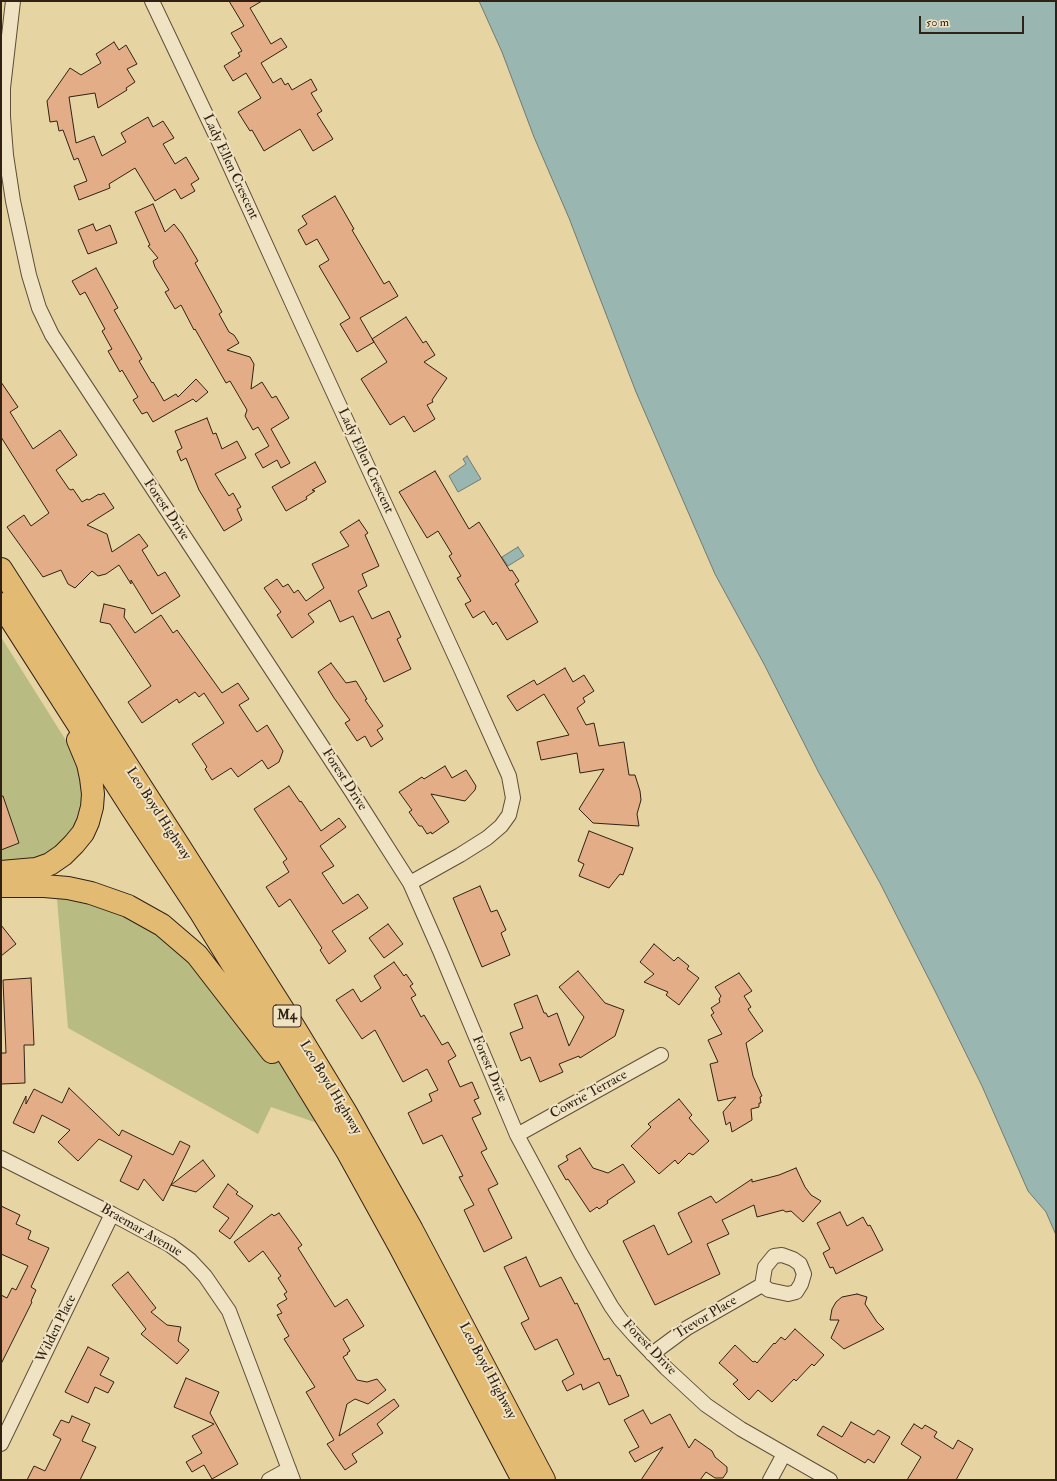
<!DOCTYPE html>
<html>
<head>
<meta charset="utf-8">
<style>
	body { margin:0 }
	#map { position:relative; width:1057px; height:1481px; overflow:hidden; background:#e6d4a3; font-family:"IM FELL Double Pica",serif }
	canvas { display:block }
	.frame { position:absolute; inset:0; border:2px solid #312115; pointer-events:none }
	.scale { position:absolute; left:919px; top:16px; width:105px; height:18px; box-sizing:border-box; border:2px solid #312115; border-top:0; padding-left:5px; font-size:12px; line-height:14px; white-space:nowrap; color:#312115; -webkit-text-stroke:3px #efe3c3; paint-order:stroke }
</style>
</head>
<body>
<div id="map">
<canvas width="1057" height="1481"></canvas>
<div class="frame"></div>
<div class="scale">50 m</div>
</div>
<script>
const ctx = document.querySelector('canvas').getContext('2d');
ctx.lineJoin = 'round';
function fill(path, color) {
  ctx.fillStyle = color;
  ctx.fill(path, 'evenodd');
}
function poly(rows) {
  const path = new Path2D();
  for (const r of rows) {
    path.moveTo(r[0], r[1]);
    for (let i = 2; i < r.length; i += 2) path.lineTo(r[i], r[i + 1]);
  }
  return path;
}
function strokePath(path, color, width, dash) {
  ctx.strokeStyle = color;
  ctx.lineWidth = width;
  ctx.lineCap = dash ? 'butt' : 'round';
  ctx.setLineDash(dash || []);
  ctx.stroke(path);
}
function write(font, color, halo, rows, align = 'center') {
  ctx.font = font + ' "IM FELL Double Pica",serif';
  ctx.lineWidth = 4;
  ctx.setLineDash([]);
  ctx.textBaseline = 'middle';
  ctx.strokeStyle = halo;
  ctx.fillStyle = color;
  for (const [text, x, y, turn = 0] of rows) {
    ctx.save();
    ctx.translate(x, y);
    ctx.rotate((+turn || 0) * Math.PI / 180);
    ctx.textAlign = isNaN(turn) ? turn : align;
    if (halo) ctx.strokeText(text, 0, 0);
    ctx.fillText(text, 0, 0);
    ctx.restore();
  }
}
const green = poly([
	[1,637,65,739,86,777,92,795,58,859,1,867],
	[56,888,160,920,230,987,320,1124,271,1107,258,1134,68,1028]
]);
const water = poly([
	[479,1,1056,1,1056,1235,1046,1212,1028,1191,982,1086,936,993,880,883,819,773,764,664,715,574,636,392,569,218,534,137,502,52,479,1],
	[467,456,481,479,458,492,449,476,466,464,463,459,467,456],
	[518,547,524,556,508,566,502,557,518,547]
]);
const building = poly([
	[229,1,262,1,250,8,271,44,281,38,287,47,261,63,273,83,281,78,285,85,288,83,292,90,311,79,317,90,311,93,322,111,317,114,333,139,313,151,300,129,264,151,252,130,250,131,238,112,261,98,246,73,233,81,224,66,240,56,238,53,242,51,231,33,244,26,229,1],
	[114,42,119,50,126,45,137,64,127,69,135,82,126,88,127,90,98,108,95,93,69,97,76,143,94,136,102,156,126,142,121,133,148,117,153,127,163,121,174,138,163,144,175,164,186,157,199,179,191,184,195,191,181,199,175,189,155,201,135,168,109,184,110,188,79,200,74,186,87,181,78,158,74,160,63,130,59,131,57,121,50,122,47,101,70,68,81,75,101,63,96,54,114,42],
	[335,196,354,229,352,230,384,284,389,281,398,296,360,318,374,342,357,352,340,324,350,318,319,266,329,260,317,239,306,245,298,230,307,224,302,216,335,196],
	[153,204,165,232,174,224,182,234,198,261,195,263,222,312,219,314,229,332,234,335,239,343,227,350,250,357,254,364,251,389,262,382,272,398,276,396,289,418,271,429,290,463,281,468,277,460,263,468,255,454,269,446,258,427,253,430,245,416,247,410,230,381,226,383,195,329,194,330,181,305,175,309,165,292,169,290,155,267,153,261,158,258,148,246,150,245,135,212,153,204],
	[93,224,96,231,110,225,117,243,88,254,78,230,93,224],
	[96,268,118,308,114,310,142,359,139,361,152,383,153,382,164,401,176,394,178,397,196,379,208,392,196,402,193,399,153,422,147,412,142,414,133,400,138,397,122,370,120,372,108,351,112,349,102,331,105,329,85,292,80,295,72,281,96,268],
	[406,317,423,343,426,341,435,355,424,362,447,378,432,400,433,402,427,405,435,419,414,432,404,416,390,425,361,379,387,362,372,339,406,317],
	[1,382,18,407,10,412,33,449,60,430,77,455,56,470,69,489,71,490,73,489,82,502,87,499,89,500,99,494,100,495,104,493,114,508,87,525,107,534,112,552,139,534,148,546,142,550,158,576,165,572,180,596,152,614,131,580,131,584,119,565,106,574,98,576,92,571,75,588,68,584,61,570,43,577,7,527,24,515,31,526,49,513,1,437,1,382],
	[207,418,213,434,216,433,222,449,237,441,246,458,215,474,229,496,233,493,241,507,237,509,242,520,224,531,199,490,186,458,181,461,177,451,182,448,175,431,207,418],
	[315,462,326,482,312,490,315,491,306,497,307,499,286,511,272,487,315,462],
	[435,471,469,529,479,522,510,571,512,570,519,581,515,584,538,622,507,640,496,622,493,625,484,611,473,618,465,604,471,601,457,578,461,576,449,556,452,554,438,531,427,538,399,492,435,471],
	[359,520,368,533,365,535,379,566,362,574,367,586,358,591,372,619,389,611,401,637,397,639,411,669,384,682,353,616,340,622,330,600,308,614,314,622,292,638,277,615,281,612,264,588,277,579,283,587,288,584,294,593,298,590,306,601,324,588,312,564,349,546,340,532,359,520],
	[104,604,125,609,124,617,135,633,161,615,173,633,177,630,222,693,238,683,249,699,239,705,257,732,267,725,283,751,279,762,268,769,262,760,238,777,231,768,212,780,205,769,207,767,192,744,224,723,204,693,199,697,195,692,179,703,177,699,142,723,128,702,151,686,110,624,100,622,104,604],
	[331,663,346,683,356,681,367,699,365,700,383,726,377,730,383,739,371,747,365,736,357,741,345,723,350,720,334,698,318,672,331,663],
	[565,668,573,682,584,675,594,691,583,698,585,702,577,708,586,725,594,723,599,746,624,742,629,775,635,775,640,791,641,800,637,814,639,826,593,823,579,809,604,769,580,773,577,753,541,760,537,742,569,735,544,694,517,711,507,696,534,680,537,685,565,668],
	[445,766,452,778,466,770,476,786,475,790,465,801,431,794,449,822,432,834,431,832,427,834,422,826,419,826,409,812,412,810,399,792,422,777,424,779,445,766],
	[289,786,300,802,301,801,321,831,339,818,346,827,320,846,334,866,322,873,343,904,358,894,368,908,332,931,346,951,329,964,320,950,322,948,290,899,279,907,266,887,289,872,283,862,287,859,254,809,289,786],
	[1,796,3,796,19,843,1,850,1,796],
	[589,831,633,848,623,875,620,874,609,888,579,876,584,864,578,861,589,831],
	[480,886,491,912,497,910,506,930,501,933,510,955,482,967,453,898,480,886],
	[388,924,403,944,384,958,369,938,388,924],
	[1,925,16,944,1,956,1,925],
	[654,944,674,961,678,957,689,966,687,969,699,978,679,1005,666,995,668,992,644,982,654,974,640,962,654,944],
	[394,962,404,976,406,974,413,984,410,986,416,995,411,998,421,1017,424,1015,442,1045,448,1042,456,1056,448,1061,460,1087,472,1082,479,1098,474,1100,481,1114,472,1118,487,1149,481,1152,498,1184,488,1189,512,1238,484,1252,464,1210,474,1205,459,1177,463,1176,442,1135,423,1144,408,1113,432,1101,429,1094,438,1090,427,1069,403,1082,375,1030,362,1039,336,1000,353,989,361,1002,381,988,374,976,394,962],
	[578,971,605,1003,624,1010,615,1036,580,1058,579,1056,559,1064,563,1072,540,1082,530,1057,521,1061,510,1033,523,1028,514,1004,537,995,544,1013,546,1013,548,1017,557,1013,569,1046,584,1017,559,987,578,971],
	[739,973,752,991,744,996,751,1007,748,1009,763,1031,746,1043,753,1076,762,1096,760,1097,761,1103,759,1103,759,1107,751,1109,752,1120,732,1132,730,1122,726,1125,723,1112,736,1097,718,1101,710,1064,718,1062,708,1040,722,1034,711,1015,714,1013,711,1008,720,1002,719,999,721,996,715,987,739,973],
	[31,978,34,1045,24,1045,25,1083,1,1084,1,1053,6,1053,3,980,31,978],
	[69,1088,119,1136,122,1130,173,1155,180,1141,190,1146,163,1201,144,1179,138,1190,120,1181,132,1156,99,1139,78,1161,58,1142,70,1130,42,1115,34,1133,13,1123,26,1096,26,1104,34,1089,62,1103,69,1088],
	[679,1099,692,1115,689,1118,709,1141,693,1155,689,1153,678,1164,675,1160,659,1174,631,1146,651,1127,648,1124,679,1099],
	[580,1148,593,1168,608,1173,623,1164,635,1182,607,1201,608,1203,599,1209,597,1207,590,1212,568,1179,566,1180,558,1166,568,1160,566,1156,580,1148],
	[203,1160,215,1176,196,1192,171,1185,203,1160],
	[796,1168,805,1187,811,1195,821,1201,803,1222,791,1211,786,1212,783,1210,757,1217,754,1205,722,1220,729,1234,707,1244,720,1274,655,1305,623,1241,654,1225,668,1255,692,1242,678,1213,711,1196,716,1203,752,1179,752,1182,779,1175,796,1168],
	[228,1184,238,1192,236,1194,253,1206,230,1239,219,1231,229,1218,213,1207,228,1184],
	[1,1206,20,1215,16,1224,31,1231,28,1239,49,1248,31,1287,36,1290,31,1301,32,1302,1,1364,1,1295,7,1298,12,1288,16,1290,28,1266,1,1254,1,1206],
	[840,1212,847,1226,863,1217,868,1226,870,1225,883,1250,836,1274,833,1267,830,1268,823,1253,830,1249,817,1223,840,1212],
	[279,1213,302,1245,298,1248,335,1307,347,1299,364,1326,343,1339,350,1351,347,1353,348,1354,343,1357,357,1380,367,1382,377,1379,386,1390,368,1404,355,1399,347,1404,339,1436,394,1399,399,1406,377,1424,383,1433,352,1454,357,1462,345,1470,327,1444,334,1440,306,1392,315,1387,284,1339,289,1336,277,1315,282,1313,277,1305,287,1299,284,1294,287,1292,278,1278,281,1276,263,1251,249,1262,234,1242,272,1214,274,1216,279,1213],
	[526,1257,540,1287,561,1277,575,1304,577,1303,604,1360,609,1358,617,1376,620,1375,629,1396,609,1405,599,1382,583,1390,581,1384,567,1391,562,1381,574,1374,557,1339,535,1350,521,1323,529,1319,504,1267,526,1257],
	[128,1272,156,1308,151,1312,167,1325,181,1327,178,1341,189,1350,177,1364,141,1334,146,1329,112,1285,128,1272],
	[857,1294,867,1297,865,1304,877,1322,884,1329,844,1349,831,1338,839,1320,830,1320,832,1309,836,1302,842,1297,857,1294],
	[795,1329,824,1355,814,1366,812,1364,796,1381,794,1379,772,1402,758,1390,749,1400,733,1384,738,1380,719,1363,735,1345,753,1362,755,1361,757,1363,774,1343,775,1344,781,1337,785,1340,795,1329],
	[88,1347,109,1358,100,1375,114,1382,108,1393,95,1387,88,1403,65,1392,88,1347],
	[186,1378,219,1392,210,1413,238,1464,212,1479,204,1465,192,1472,186,1462,202,1453,192,1436,214,1424,174,1407,186,1378],
	[643,1410,651,1424,670,1414,689,1448,695,1439,712,1451,715,1457,727,1467,727,1472,723,1478,715,1478,706,1472,700,1480,641,1480,663,1447,635,1462,629,1452,639,1447,624,1420,643,1410],
	[72,1416,90,1424,82,1441,96,1447,80,1480,27,1480,34,1466,45,1471,61,1439,53,1435,61,1420,69,1423,72,1416],
	[851,1422,874,1435,878,1430,890,1437,874,1463,868,1459,865,1463,817,1435,823,1426,842,1437,851,1422],
	[914,1424,922,1429,925,1425,937,1432,934,1437,953,1449,958,1440,973,1449,956,1480,907,1480,921,1457,901,1444,914,1424]
]);
const street = poly([
	[13,1,3,88,3,117,6,155,13,201,29,275,39,308,52,335,352,792,410,883,440,951,517,1135,581,1254,611,1306,620,1319,636,1337,666,1368,706,1405,741,1429,830,1480],
	[152,1,219,142,300,320,461,669,509,776,513,798,509,815,501,826,487,838,460,855,410,883],
	[517,1135,661,1055],
	[1,1158,112,1214,170,1245,190,1260,205,1276,229,1311,293,1480],
	[652,1354,687,1328,762,1285,765,1267,774,1256,782,1255,793,1259,800,1264,804,1274,801,1284,796,1292,788,1294,769,1290,762,1285],
	[1,1444,112,1214],
	[269,1480,289,1469],
	[770,1480,784,1454]
]);
const highway = poly([
	[1,569,179,846,289,1019,345,1111,412,1230,544,1480],
	[1,604,133,810,201,913,347,1151,400,1247,523,1480],
	[1,872,36,869,50,864,63,855,74,844,83,833,88,822,92,807,93,794,91,778,88,764,78,740],
	[1,886,44,886,68,888,91,893,128,906,162,925,197,955,272,1052]
]);
const shields = [
	[287,1016,28]
];
const shieldNames = [
	["M4",287,1016]
];
const streetNames = [
	["Lady Ellen Crescent",230,167,65],
	["Lady Ellen Crescent",365,461,65],
	["Forest Drive",166,510,56],
	["Forest Drive",344,780,57],
	["Leo Boyd Highway",158,814,57],
	["Forest Drive",489,1069,67],
	["Leo Boyd Highway",330,1088,59],
	["Cowrie Terrace",589,1095,-29],
	["Braemar Avenue",141,1231,30],
	["Trevor Place",706,1318,-31],
	["Wilden Place",57,1329,-64],
	["Forest Drive",649,1348,46],
	["Leo Boyd Highway",487,1371,62]
];
fill(green, '#b8bc83');
fill(water, '#9ab6b0');
strokePath(water, '#707a72', 1);
fill(building, '#e3ae87');
strokePath(building, '#312115', 1);
strokePath(street, '#5e4e38', 16);
strokePath(highway, '#312115', 24);
strokePath(street, '#efe3c3', 14);
strokePath(highway, '#e3ba72', 22);
for (const [x, y, w] of shields) {
  const box = new Path2D();
  box.roundRect(x - w / 2, y - 11, w, 22, 3);
  ctx.fillStyle = '#efe3c3';
  ctx.fill(box);
  strokePath(box, '#312115', 1);
}
write('bold 13px', '#312115', null, shieldNames);
write('14px', '#312115', '#efe3c3', streetNames);
</script>
</body>
</html>
